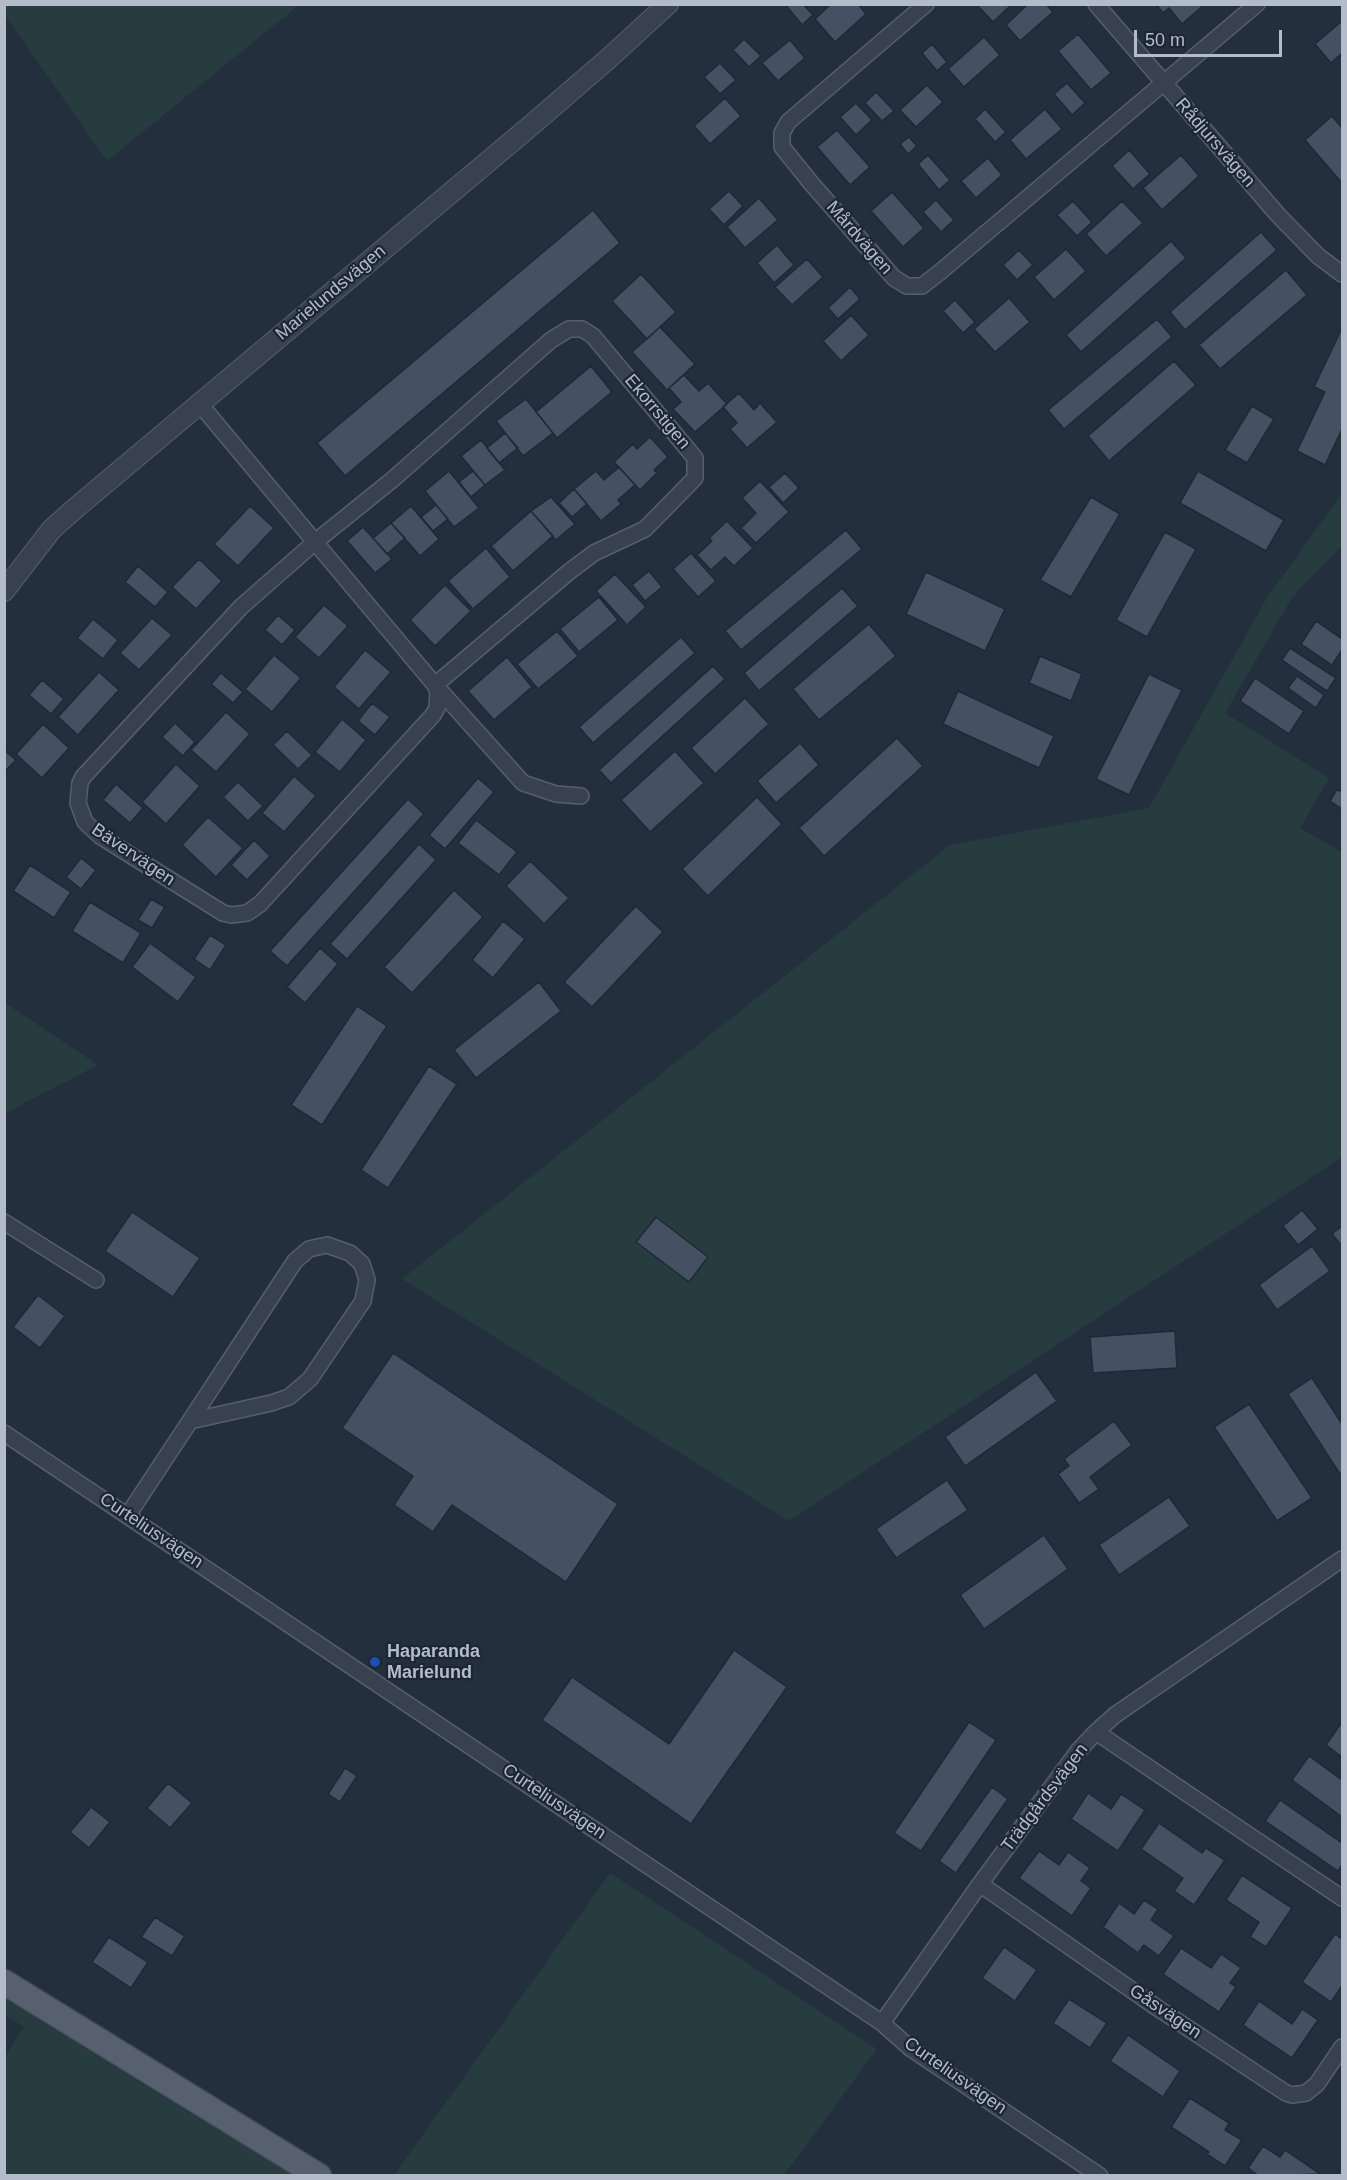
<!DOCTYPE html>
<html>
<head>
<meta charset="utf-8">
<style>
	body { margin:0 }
	#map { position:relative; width:1347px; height:2180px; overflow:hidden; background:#242f3e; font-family:Arial,sans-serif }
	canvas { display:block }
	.frame { position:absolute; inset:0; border:6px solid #b4bcc9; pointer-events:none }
	.scale { position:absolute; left:1134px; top:30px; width:148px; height:27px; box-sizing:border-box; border:3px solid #b4bcc9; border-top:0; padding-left:8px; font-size:18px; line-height:21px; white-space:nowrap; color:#b4bcc9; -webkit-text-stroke:4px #1d2633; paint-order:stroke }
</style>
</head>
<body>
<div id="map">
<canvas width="1347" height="2180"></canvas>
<div class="frame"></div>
<div class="scale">50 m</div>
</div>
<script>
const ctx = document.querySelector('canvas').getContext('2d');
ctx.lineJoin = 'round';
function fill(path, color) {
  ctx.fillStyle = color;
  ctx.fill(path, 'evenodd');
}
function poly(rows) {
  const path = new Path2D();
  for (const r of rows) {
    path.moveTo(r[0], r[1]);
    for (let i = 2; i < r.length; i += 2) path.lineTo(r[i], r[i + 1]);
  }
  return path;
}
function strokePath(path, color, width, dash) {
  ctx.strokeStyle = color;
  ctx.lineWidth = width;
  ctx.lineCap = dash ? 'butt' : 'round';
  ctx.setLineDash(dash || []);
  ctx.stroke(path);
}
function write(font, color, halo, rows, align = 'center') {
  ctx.font = font + ' Arial,sans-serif';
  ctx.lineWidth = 4.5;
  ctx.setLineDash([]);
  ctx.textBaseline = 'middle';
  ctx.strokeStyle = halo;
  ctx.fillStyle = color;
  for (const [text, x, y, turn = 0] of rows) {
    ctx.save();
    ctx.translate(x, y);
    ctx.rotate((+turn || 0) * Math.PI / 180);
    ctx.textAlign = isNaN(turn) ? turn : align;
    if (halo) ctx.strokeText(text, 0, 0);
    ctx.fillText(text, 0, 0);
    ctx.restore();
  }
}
const green = poly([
	[4,5,5,4,299,5,107,161,5,15],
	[1342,494,1342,546,1293,596,1225,713,1329,778,1300,828,1342,852,1342,1157,789,1521,402,1279,950,845,1149,808,1268,596],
	[5,1003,98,1065,5,1113],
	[610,1873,877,2049,784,2175,394,2175],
	[5,1999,178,2106,292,2175,5,2175,5,2057,24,2027,5,2015]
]);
const building = poly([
	[785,4,803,4,813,15,802,25,785,4],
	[831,4,858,4,866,14,835,42,815,19,831,4],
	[980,4,1009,4,1010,6,993,22,978,6,980,4],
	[1028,4,1046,4,1053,12,1020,41,1006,25,1028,4],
	[1156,4,1205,4,1182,24,1169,8,1163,13,1156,4],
	[1342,21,1342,53,1331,63,1315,44,1342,21],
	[1078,34,1111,73,1091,90,1058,51,1078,34],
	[984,37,1000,55,964,87,948,69,984,37],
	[744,39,761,56,749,67,733,50,744,39],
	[790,40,805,58,778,81,762,63,790,40],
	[932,44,947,62,937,71,922,53,932,44],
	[720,63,736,80,720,94,704,77,720,63],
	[1067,83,1085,103,1072,115,1054,94,1067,83],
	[927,85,943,102,916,127,900,110,927,85],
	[876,92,894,111,882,121,865,103,876,92],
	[725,98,741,116,710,144,694,126,725,98],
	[856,103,872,120,856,135,840,117,856,103],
	[985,109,1006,132,995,142,975,119,985,109],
	[1045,109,1062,129,1026,159,1010,140,1045,109],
	[1332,116,1342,128,1342,183,1305,140,1332,116],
	[837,130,870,167,850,185,817,147,837,130],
	[909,137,917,146,908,154,900,144,909,137],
	[1129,150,1150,174,1133,189,1112,166,1129,150],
	[928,155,950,180,939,190,918,164,928,155],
	[1181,155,1199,176,1162,210,1143,188,1181,155],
	[988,158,1002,175,976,198,961,181,988,158],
	[729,191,743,206,724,225,709,209,729,191],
	[892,192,924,228,903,247,871,211,892,192],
	[759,198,778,220,745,248,727,227,759,198],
	[936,200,954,220,941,232,923,212,936,200],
	[1073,201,1092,222,1077,236,1057,215,1073,201],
	[1122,201,1143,223,1106,256,1086,234,1122,201],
	[593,210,620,243,345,476,317,443,593,210],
	[1261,232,1277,250,1185,330,1170,312,1261,232],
	[1171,241,1186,258,1081,352,1066,335,1171,241],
	[777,245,794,265,774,283,757,263,777,245],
	[1066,249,1086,271,1054,300,1034,277,1066,249],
	[1019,250,1033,265,1017,280,1003,265,1019,250],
	[807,259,823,277,792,305,775,287,807,259],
	[1286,270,1307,295,1220,369,1199,345,1286,270],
	[641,274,676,312,647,339,612,301,641,274],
	[850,287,860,299,838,319,828,308,850,287],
	[1009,298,1030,322,995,352,974,329,1009,298],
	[955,300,975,322,963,333,943,311,955,300],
	[851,315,869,335,841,361,823,341,851,315],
	[1157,319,1172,337,1064,429,1048,410,1157,319],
	[660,327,695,364,667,390,632,352,660,327],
	[1342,328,1342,429,1325,465,1297,451,1325,392,1314,387,1342,328],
	[1174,361,1196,385,1109,461,1088,436,1174,361],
	[591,366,612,392,557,438,536,412,591,366],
	[684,375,699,391,708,383,727,404,695,432,673,409,681,402,669,388,684,375],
	[739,393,754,410,760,403,777,422,747,448,730,429,737,423,723,407,739,393],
	[526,399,553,433,523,456,496,421,526,399],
	[1252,406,1274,419,1247,463,1225,450,1252,406],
	[505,433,518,448,499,463,487,448,505,433],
	[650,437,668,457,654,470,657,473,640,490,614,462,633,444,637,449,650,437],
	[481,440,505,470,485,485,461,456,481,440],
	[619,467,635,485,618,500,621,504,601,521,574,489,596,471,604,480,619,467],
	[449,471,479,508,454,527,425,491,449,471],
	[473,471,485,485,471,497,459,482,473,471],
	[1198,471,1284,520,1266,551,1180,503,1198,471],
	[785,473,799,488,783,503,769,487,785,473],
	[760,481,789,512,756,543,741,528,756,513,742,498,760,481],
	[574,489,587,504,572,517,559,503,574,489],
	[551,497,575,524,556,540,531,511,551,497],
	[1091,497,1120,514,1071,597,1040,580,1091,497],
	[436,505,448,519,433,531,421,517,436,505],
	[250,506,274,528,238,566,214,544,250,506],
	[411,506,439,539,420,556,391,523,411,506],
	[531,511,553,536,513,571,491,546,531,511],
	[727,521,753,548,734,566,725,557,711,570,697,555,712,541,709,538,727,521],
	[391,523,405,538,387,554,373,538,391,523],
	[363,527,392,559,375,573,347,541,363,527],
	[846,530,862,549,741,650,725,631,846,530],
	[1165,532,1196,549,1147,637,1116,620,1165,532],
	[486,548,510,577,473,609,448,581,486,548],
	[691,553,716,581,698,597,673,569,691,553],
	[199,559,222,581,196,609,172,587,199,559],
	[138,566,168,592,155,607,125,582,138,566],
	[649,571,662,587,645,601,632,585,649,571],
	[926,572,1005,609,985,651,906,614,926,572],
	[615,574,646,607,627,625,596,591,615,574],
	[445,585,471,611,435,646,410,620,445,585],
	[842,588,858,606,759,691,744,673,842,588],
	[599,597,618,620,579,652,560,629,599,597],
	[324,605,348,626,319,658,295,637,324,605],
	[278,615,295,630,282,645,265,630,278,615],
	[152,618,172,635,139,670,120,653,152,618],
	[93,619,118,640,103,659,77,638,93,619],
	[1316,621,1342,639,1342,650,1332,665,1301,644,1316,621],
	[869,624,896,656,819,720,793,689,869,624],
	[557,631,578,656,538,689,517,664,557,631],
	[681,637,695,653,593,743,579,727,681,637],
	[1290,648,1336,678,1327,691,1282,660,1290,648],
	[365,650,391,672,359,709,334,687,365,650],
	[274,655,301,678,272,712,245,689,274,655],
	[1040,656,1082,674,1071,701,1029,683,1040,656],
	[507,657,532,687,494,720,468,691,507,657],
	[713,666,725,679,611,783,599,770,713,666],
	[99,672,119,690,78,735,58,717,99,672],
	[221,673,243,692,233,703,211,684,221,673],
	[1149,674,1182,690,1129,795,1096,779,1149,674],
	[1297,676,1324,695,1316,708,1288,688,1297,676],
	[1255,678,1304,711,1289,734,1240,701,1255,678],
	[42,680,64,699,51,714,29,695,42,680],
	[958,691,1054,736,1039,768,943,724,958,691],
	[745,698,769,724,715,774,691,748,745,698],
	[372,703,390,717,375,735,358,721,372,703],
	[226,712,250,734,216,772,191,750,226,712],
	[342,719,366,740,340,772,315,752,342,719],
	[175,723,195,742,183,756,162,737,175,723],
	[43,724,69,748,42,778,16,754,43,724],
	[287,731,312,755,298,769,273,745,287,731],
	[897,738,923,766,824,856,799,828,897,738],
	[800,743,819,765,776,803,757,781,800,743],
	[4,750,16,760,4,772,4,750],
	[675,751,704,783,650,832,621,800,675,751],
	[176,764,200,786,166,824,142,802,176,764],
	[294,776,316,796,284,832,262,813,294,776],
	[478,778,494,792,445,849,429,835,478,778],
	[238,782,263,806,248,821,223,797,238,782],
	[116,784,143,808,130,823,103,800,116,784],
	[1337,789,1342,792,1342,809,1330,801,1337,789],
	[757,797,782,824,708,896,682,869,757,797],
	[408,799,424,814,287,966,270,951,408,799],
	[208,817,243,848,216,877,182,845,208,817],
	[476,820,517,852,499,875,458,843,476,820],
	[254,840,270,856,247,880,231,865,254,840],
	[419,844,436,860,347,959,330,944,419,844],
	[81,858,96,870,81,889,66,877,81,858],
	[530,861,569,898,544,924,506,886,530,861],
	[30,865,71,892,54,918,13,891,30,865],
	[454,890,483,917,412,993,384,967,454,890],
	[151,899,165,907,152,928,138,920,151,899],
	[90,902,141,933,123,963,72,931,90,902],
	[636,906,663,932,592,1007,564,982,636,906],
	[503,921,525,939,493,978,472,960,503,921],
	[210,935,226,945,210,970,194,959,210,935],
	[150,943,196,977,178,1002,132,967,150,943],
	[320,948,338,964,305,1003,287,987,320,948],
	[539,982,561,1011,476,1078,454,1050,539,982],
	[357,1006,387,1026,322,1125,291,1105,357,1006],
	[429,1066,457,1084,388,1188,361,1170,429,1066],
	[1302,1210,1318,1229,1298,1245,1283,1226,1302,1210],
	[132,1212,200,1258,173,1297,105,1251,132,1212],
	[656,1217,708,1257,689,1282,636,1242,656,1217],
	[1342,1226,1342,1246,1332,1234,1342,1226],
	[1312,1246,1330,1271,1277,1310,1259,1285,1312,1246],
	[38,1295,65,1316,40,1348,13,1327,38,1295],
	[1175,1331,1177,1368,1093,1373,1090,1337,1175,1331],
	[393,1353,618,1504,566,1582,452,1505,433,1532,394,1505,413,1476,342,1428,393,1353],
	[1036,1372,1057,1401,965,1466,945,1437,1036,1372],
	[1312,1378,1342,1424,1342,1477,1288,1394,1312,1378],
	[1249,1404,1312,1498,1277,1521,1214,1427,1249,1404],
	[1114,1421,1132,1445,1090,1477,1099,1489,1079,1503,1058,1474,1069,1466,1064,1459,1114,1421],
	[947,1480,968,1510,896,1558,876,1529,947,1480],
	[1169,1497,1190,1526,1119,1575,1099,1545,1169,1497],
	[1044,1535,1068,1569,984,1629,960,1595,1044,1535],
	[734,1650,787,1687,691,1824,542,1720,572,1677,669,1744,734,1650],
	[969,1722,996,1740,921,1851,894,1833,969,1722],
	[1342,1722,1342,1757,1326,1745,1342,1722],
	[1309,1756,1342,1780,1342,1817,1292,1780,1309,1756],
	[345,1768,357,1776,340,1802,328,1794,345,1768],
	[168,1783,192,1803,170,1828,147,1808,168,1783],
	[992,1787,1008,1799,956,1873,939,1861,992,1787],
	[1088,1793,1111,1809,1121,1794,1145,1810,1118,1851,1071,1819,1088,1793],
	[1280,1800,1342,1843,1342,1865,1338,1871,1265,1821,1280,1800],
	[91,1807,110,1822,89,1848,70,1832,91,1807],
	[1159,1823,1202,1853,1206,1848,1225,1860,1194,1905,1174,1891,1183,1878,1141,1849,1159,1823],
	[1039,1851,1059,1865,1068,1852,1090,1868,1081,1881,1091,1888,1072,1916,1019,1878,1039,1851],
	[1242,1875,1292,1908,1266,1947,1250,1937,1259,1922,1226,1900,1242,1875],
	[1144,1900,1158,1909,1151,1920,1174,1936,1159,1956,1144,1945,1138,1953,1103,1927,1119,1903,1134,1914,1144,1900],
	[155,1917,185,1936,172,1956,141,1937,155,1917],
	[1335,1934,1342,1939,1342,1986,1331,2002,1302,1982,1335,1934],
	[109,1937,148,1962,131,1988,92,1962,109,1937],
	[1004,1947,1037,1970,1015,2001,982,1978,1004,1947],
	[1181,1948,1211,1968,1221,1954,1241,1968,1230,1983,1236,1987,1219,2012,1163,1974,1181,1948],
	[1069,1999,1107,2023,1090,2048,1053,2023,1069,1999],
	[1259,2001,1292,2024,1302,2009,1318,2020,1292,2058,1243,2025,1259,2001],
	[1128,2035,1180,2071,1163,2097,1110,2061,1128,2035],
	[1190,2098,1229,2123,1225,2130,1242,2140,1225,2166,1207,2154,1209,2152,1171,2127,1190,2098],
	[1263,2146,1280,2157,1285,2150,1320,2174,1259,2176,1248,2168,1263,2146]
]);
const minor = poly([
	[926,4,788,122,782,133,782,147,811,183,894,278,907,286,922,286,940,272,1257,4],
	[1096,4,1278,215,1318,256,1342,274],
	[199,403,315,542,241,607,83,777,80,783,78,803,85,822,100,836,223,913,231,915,247,913,260,904,433,715,437,708,438,692,435,685],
	[435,685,570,571,594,553,645,529,695,478,695,458,593,336,582,329,569,329,551,340,392,480,315,542,435,685,523,783,556,794,581,796],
	[4,1222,96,1280],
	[4,1433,882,2023,910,2048,1100,2176],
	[128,1515,190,1421,295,1261,309,1249,327,1245,350,1253,362,1264,367,1280,363,1301,310,1379,289,1397,271,1403,190,1421],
	[1096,1732,1342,1898],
	[980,1884,1156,2007,1286,2093,1292,2095,1306,2093,1317,2084,1342,2047],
	[882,2023,980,1884,1078,1751,1096,1732,1115,1715,1342,1559]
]);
const tertiary = poly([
	[4,591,52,529,78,506,528,128,608,59,668,4]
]);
const primary = poly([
	[4,1982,319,2176]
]);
const markers = [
	[375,1662,6,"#1a4fb4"]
];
const streetNames = [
	["Rådjursvägen",1215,143,49],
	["Mårdvägen",859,238,49],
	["Marielundsvägen",331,293,-40],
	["Ekorrstigen",657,412,50],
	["Bävervägen",133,855,34],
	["Curteliusvägen",151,1531,34],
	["Trädgårdsvägen",1045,1798,-53],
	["Curteliusvägen",554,1802,34],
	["Gåsvägen",1165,2012,34],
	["Curteliusvägen",955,2076,35]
];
const poiNames = [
	["Haparanda",387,1652],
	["Marielund",387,1673]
];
fill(green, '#263c3f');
fill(building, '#455162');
strokePath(building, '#1f2835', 1.5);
strokePath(minor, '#565f6c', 18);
strokePath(tertiary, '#565f6c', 22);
strokePath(primary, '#414a57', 27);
strokePath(minor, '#38414e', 15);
strokePath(tertiary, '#38414e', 20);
strokePath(primary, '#56606e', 24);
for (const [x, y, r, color] of markers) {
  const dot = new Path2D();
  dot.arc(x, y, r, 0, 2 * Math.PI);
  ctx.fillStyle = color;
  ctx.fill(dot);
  strokePath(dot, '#1d2633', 2);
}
write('18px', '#b4bcc9', '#1d2633', streetNames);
write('bold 18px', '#b4bcc9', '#1d2633', poiNames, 'left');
</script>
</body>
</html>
